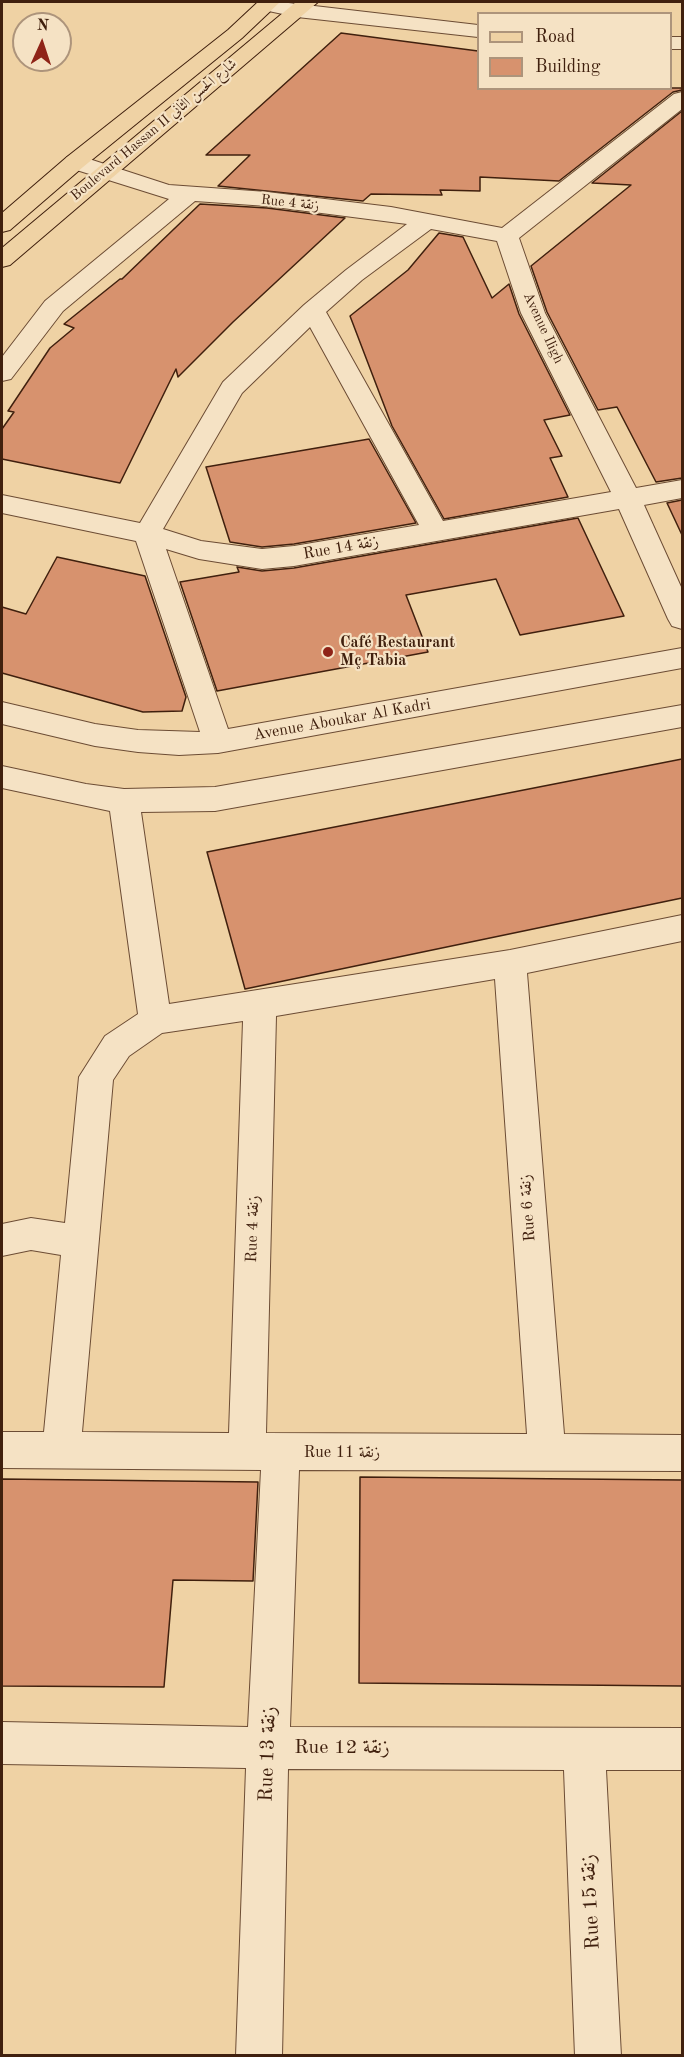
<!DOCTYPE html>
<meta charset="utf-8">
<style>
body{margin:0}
#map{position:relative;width:684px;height:2057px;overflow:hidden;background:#efd2a4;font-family:"Old Standard TT",serif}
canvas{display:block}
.frame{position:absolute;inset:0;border:3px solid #40200e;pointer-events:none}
.legend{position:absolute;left:477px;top:12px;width:195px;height:78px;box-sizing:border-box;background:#f5e2c4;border:2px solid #ad947b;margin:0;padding:8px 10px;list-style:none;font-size:18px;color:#40200e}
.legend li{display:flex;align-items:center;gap:12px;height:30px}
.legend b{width:30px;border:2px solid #ad947b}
.north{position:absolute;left:12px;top:12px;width:60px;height:60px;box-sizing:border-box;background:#f5e2c4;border:2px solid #ad947b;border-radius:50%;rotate:3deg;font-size:16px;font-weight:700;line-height:24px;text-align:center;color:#40200e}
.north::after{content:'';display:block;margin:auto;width:21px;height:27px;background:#8f2418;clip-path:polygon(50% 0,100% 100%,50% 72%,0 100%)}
</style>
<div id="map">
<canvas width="684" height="2057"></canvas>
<div class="frame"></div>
<ul class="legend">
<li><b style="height:8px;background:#efd2a4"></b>Road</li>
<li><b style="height:16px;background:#d7926e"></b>Building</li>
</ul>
<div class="north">N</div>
</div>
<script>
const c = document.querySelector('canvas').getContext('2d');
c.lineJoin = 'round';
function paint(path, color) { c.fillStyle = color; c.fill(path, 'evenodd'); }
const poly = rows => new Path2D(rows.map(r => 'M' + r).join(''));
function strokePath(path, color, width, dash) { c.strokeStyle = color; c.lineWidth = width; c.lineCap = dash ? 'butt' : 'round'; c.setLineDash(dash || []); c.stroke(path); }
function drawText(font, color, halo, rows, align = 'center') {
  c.font = font + ' "Old Standard TT",Amiri,serif'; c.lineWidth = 4.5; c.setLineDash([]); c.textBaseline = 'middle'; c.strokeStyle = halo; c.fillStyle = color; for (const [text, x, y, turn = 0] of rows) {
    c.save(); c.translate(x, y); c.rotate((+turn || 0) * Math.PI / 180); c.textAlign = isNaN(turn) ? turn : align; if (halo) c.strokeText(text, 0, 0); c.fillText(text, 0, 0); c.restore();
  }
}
const building = poly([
 [341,33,478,51,478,88,682,88,682,90,673,92,559,181,480,177,480,191,440,190,442,195,371,194,363,201,218,186,250,155,206,155,341,33],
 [682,111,682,478,656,482,617,407,598,410,547,312,531,266,631,185,592,183,682,111],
 [200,204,267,208,345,218,233,322,178,377,176,369,120,483,2,459,2,429,14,412,8,411,50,348,74,328,64,324,120,279,122,279,200,204],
 [439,233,463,237,492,298,509,284,519,314,570,415,544,420,562,456,550,458,568,497,444,519,392,426,350,316,408,270,439,233],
 [369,439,416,523,294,544,262,547,230,542,206,467,369,439],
 [682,500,682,535,667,503,682,500],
 [578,518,624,616,520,635,496,579,406,595,428,652,217,691,180,582,239,572,237,567,262,571,294,568,578,518],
 [57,557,145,576,186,697,182,711,143,712,2,673,2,607,26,614,57,557],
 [682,759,682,898,245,989,207,852,682,759],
 [360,1477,682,1480,682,1686,359,1683,360,1477],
 [2,1479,258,1482,253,1581,173,1580,164,1687,2,1686,2,1479]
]);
const minor = poly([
 [258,2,280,2,478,25,478,37,297,17,259,9,256,5,258,2],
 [670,37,682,37,682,49,670,49,670,37],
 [682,92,682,109,519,238,545,313,636,488,682,480,682,498,644,505,682,589,682,629,672,626,668,619,619,509,294,566,262,569,199,559,166,549,228,729,682,648,682,668,218,753,179,755,138,752,95,746,2,724,2,702,95,724,138,730,200,732,136,541,2,513,2,495,140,523,223,382,304,305,346,270,407,224,267,206,195,201,63,311,11,379,2,381,2,357,45,301,169,199,67,167,64,162,67,157,75,155,83,157,169,185,267,192,391,207,502,228,674,94,682,92],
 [431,229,497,241,521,313,611,492,443,521,326,312,362,280,431,229],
 [310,327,419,525,294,546,262,549,201,541,163,529,242,393,310,327],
 [682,705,682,727,215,811,141,812,169,1004,510,950,682,915,682,941,527,973,564,1434,682,1435,682,1471,299,1470,290,1727,682,1728,682,1770,606,1770,621,2056,575,2056,564,1770,288,1769,282,2056,236,2056,246,1768,2,1764,2,1722,248,1727,261,1470,2,1468,2,1432,44,1432,61,1255,31,1250,2,1256,2,1224,31,1218,65,1223,79,1077,105,1036,138,1014,110,811,2,788,2,766,86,784,124,789,215,787,682,705],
 [495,979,527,1434,266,1433,276,1016,495,979],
 [243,1021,229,1433,82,1432,113,1080,129,1056,162,1033,243,1021]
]);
const major = poly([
 [258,2,280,2,242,38,83,167,10,230,2,232,2,213,67,157,228,30,258,2],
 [296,2,318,2,10,265,2,267,2,248,296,2]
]);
const markers = [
 [328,652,6,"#8f2418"]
];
const farStreetnames = [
 ["Boulevard Hassan II شارع الحسن الثاني",154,130,-40],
 ["Rue 4 زنقة",290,203,6],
 ["Avenue Iligh",543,328,65]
];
const streetNames = [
 ["Rue 14 زنقة",341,548,-10],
 ["Avenue Aboukar Al Kadri",342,720,-10],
 ["Rue 6 زنقة",528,1208,-94],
 ["Rue 4 زنقة",253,1229,-88],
 ["Rue 11 زنقة",342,1453]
];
const poiNames = [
 ["Café Restaurant",340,643],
 ["Mç Tabia",340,661]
];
const nearStreetnames = [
 ["Rue 12 زنقة",342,1748],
 ["Rue 13 زنقة",268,1754,-88],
 ["Rue 15 زنقة",591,1902,-93]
];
paint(building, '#d7926e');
strokePath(building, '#40200e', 1.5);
strokePath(minor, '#6c4c34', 2);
strokePath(major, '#40200e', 2);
paint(minor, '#f5e2c4');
paint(major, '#efd2a4');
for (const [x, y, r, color] of markers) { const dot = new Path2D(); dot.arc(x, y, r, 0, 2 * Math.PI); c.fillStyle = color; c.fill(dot); strokePath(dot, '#f5e2c4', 2); }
drawText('14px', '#40200e', '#f5e2c4', farStreetnames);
drawText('16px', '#40200e', '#f5e2c4', streetNames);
drawText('bold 16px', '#40200e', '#f5e2c4', poiNames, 'left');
drawText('20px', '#40200e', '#f5e2c4', nearStreetnames);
</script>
